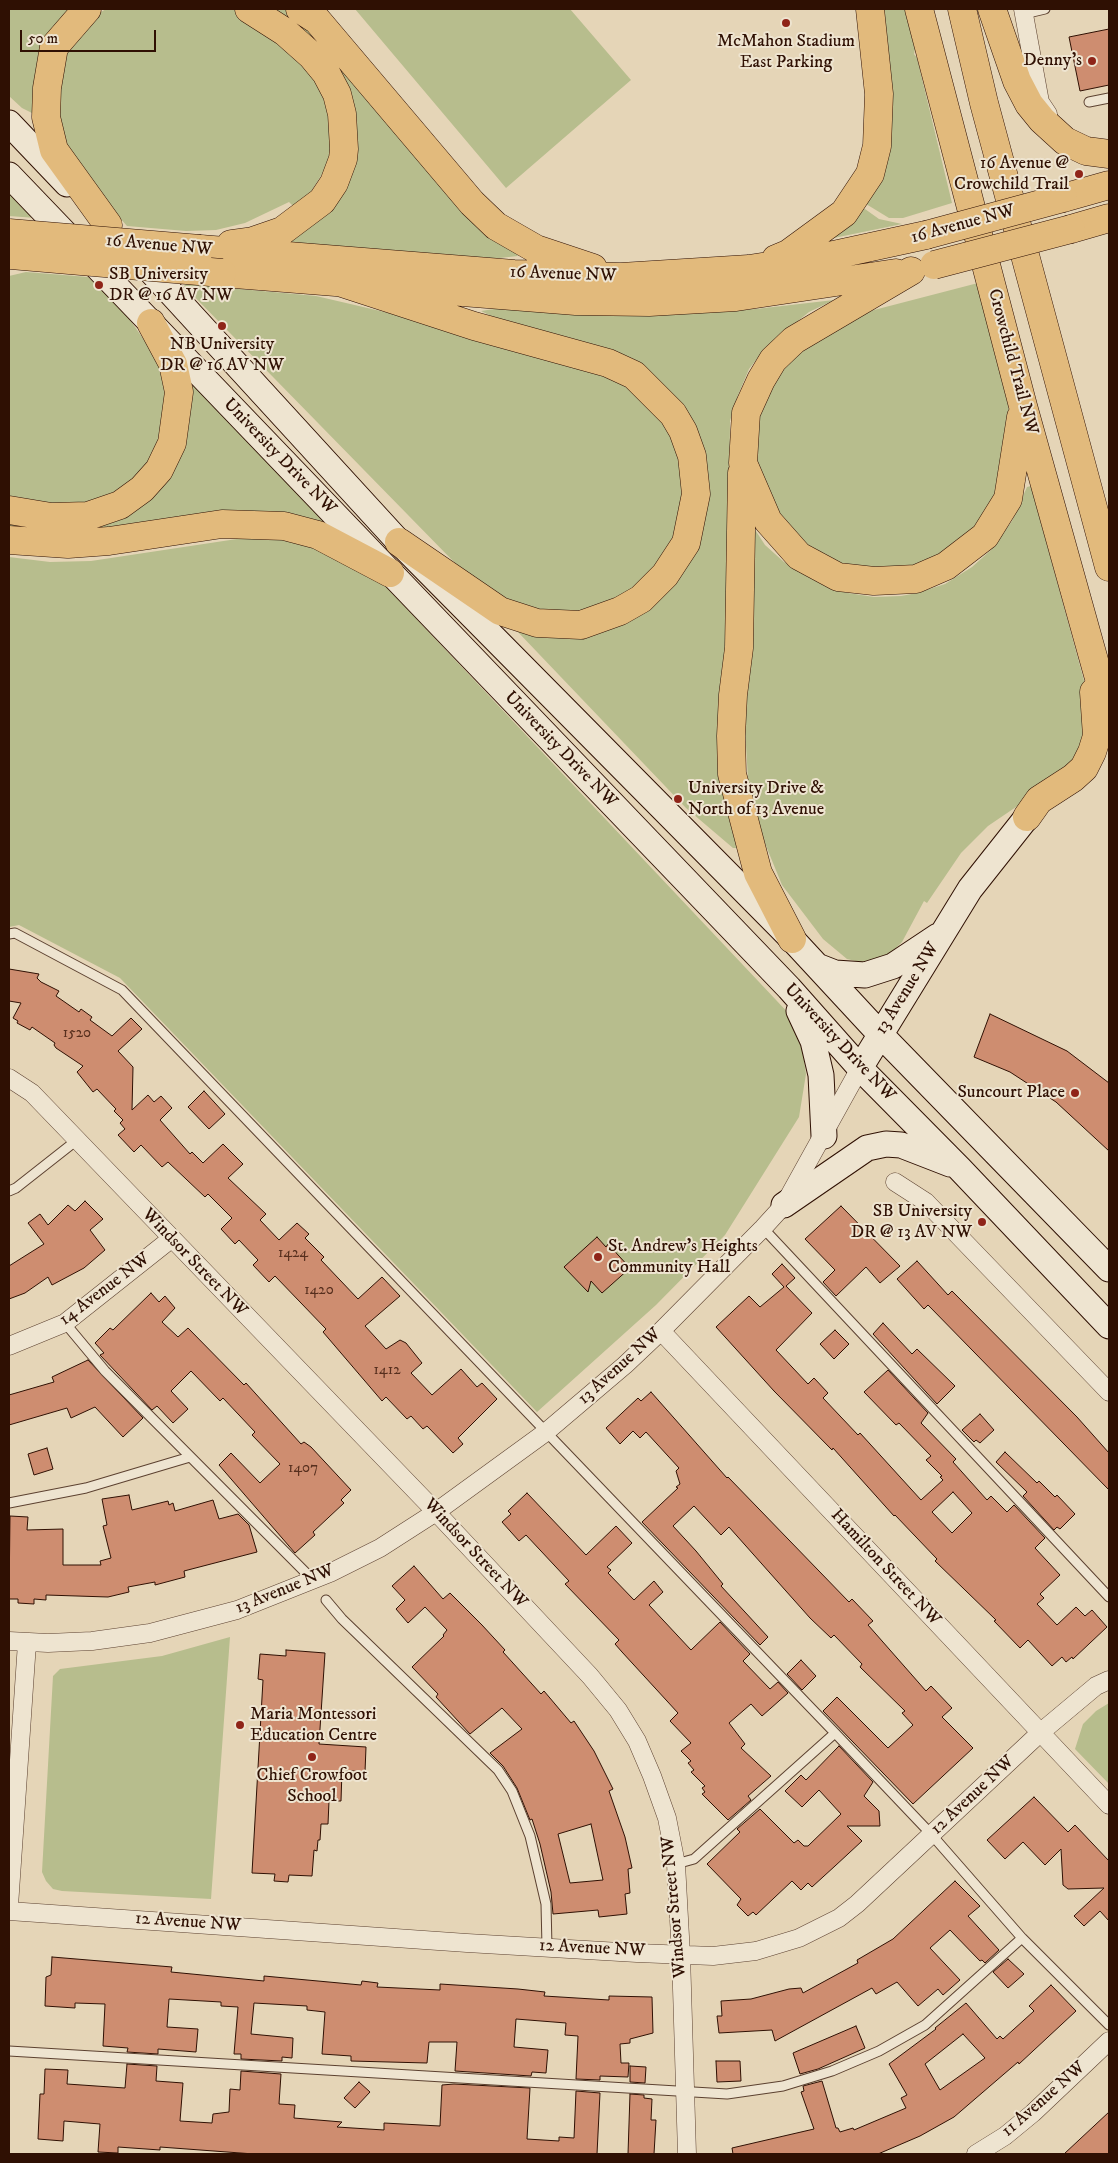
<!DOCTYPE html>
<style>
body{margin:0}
#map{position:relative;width:1118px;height:2163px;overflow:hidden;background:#e5d5b7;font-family:"IM FELL DW Pica",serif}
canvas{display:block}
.frame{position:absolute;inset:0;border:10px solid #2f1003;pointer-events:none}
.scale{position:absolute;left:20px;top:30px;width:136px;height:22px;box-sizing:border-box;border:2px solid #2f1003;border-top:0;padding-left:6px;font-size:15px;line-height:18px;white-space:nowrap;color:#2f1003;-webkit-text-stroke:4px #eee4d0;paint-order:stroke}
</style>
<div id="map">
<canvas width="1118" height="2163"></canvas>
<div class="frame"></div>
<div class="scale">50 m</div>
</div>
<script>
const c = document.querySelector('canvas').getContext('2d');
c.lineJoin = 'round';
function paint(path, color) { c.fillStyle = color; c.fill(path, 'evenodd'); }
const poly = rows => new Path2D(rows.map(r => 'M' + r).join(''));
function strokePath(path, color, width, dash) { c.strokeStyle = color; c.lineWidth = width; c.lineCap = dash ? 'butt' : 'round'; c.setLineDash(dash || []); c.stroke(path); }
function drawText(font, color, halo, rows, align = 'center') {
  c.font = font + ' "IM FELL DW Pica",serif'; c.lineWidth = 4; c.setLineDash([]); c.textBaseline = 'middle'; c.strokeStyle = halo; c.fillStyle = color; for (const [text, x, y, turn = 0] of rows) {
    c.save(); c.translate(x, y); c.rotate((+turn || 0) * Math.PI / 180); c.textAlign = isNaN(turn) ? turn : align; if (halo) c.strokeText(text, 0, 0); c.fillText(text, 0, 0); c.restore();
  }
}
const green = poly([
 [9,9,74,9,32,113,22,108,9,96],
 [106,9,232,9,252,18,325,87,333,144,327,166,307,198,294,207,289,202,245,223,216,230,186,231,127,226,97,192,71,157,52,109,59,62,91,18],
 [271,9,284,9,303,21,518,256,481,260,271,241,290,233,352,126],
 [355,9,570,9,631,80,506,188],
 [876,9,905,9,915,49,914,54,917,58,952,203,903,218,889,218,866,204],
 [9,186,36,218,9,216],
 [858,209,865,209,879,219,902,224,824,240],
 [26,272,88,277,121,307,163,367,170,403,153,463,120,494,86,506,9,501,9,276],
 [978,283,1008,402,1011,432,1002,492,964,543,912,570,835,565,788,532,755,462,759,415,771,384,793,356,852,319,874,310],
 [186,284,316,296,479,334,620,378,675,435,686,498,678,534,645,582,587,613,546,614,508,601,466,573,453,561,184,286],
 [834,300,809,312,767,346,749,369,738,395,730,421,727,742,738,848,733,848,686,808,517,631,549,633,681,568,683,412,481,311,507,307,696,312,756,309],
 [191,386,196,386,342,533,286,514,264,511,204,516,104,531,9,530,9,518,128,510],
 [1031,486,1086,688,1087,748,1041,790,988,826,961,853,927,903,924,901,902,942,893,951,879,959,860,962,847,959,823,939,782,885,764,841,759,838,749,796,744,711,750,522,765,545,784,562,826,586,848,593,874,597,901,596,917,593,945,584,972,567,991,550,1012,521,1027,487],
 [250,537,290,539,340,558,377,577,793,1018,802,1047,806,1074,799,1117,725,1235,656,1305,537,1412,120,978,19,925,9,927,9,557,50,562,91,561],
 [230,1637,211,1899,62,1891,53,1889,46,1881,42,1872,53,1676,60,1669,162,1656],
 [1109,1703,1109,1784,1075,1749,1083,1724,1096,1711]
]);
const building = poly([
 [1109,29,1109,85,1080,91,1069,37,1109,29],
 [9,969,39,974,37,978,41,982,59,991,56,996,79,1012,81,1009,92,1017,90,1020,112,1036,131,1018,142,1029,118,1051,133,1067,132,1110,148,1095,154,1102,161,1096,172,1108,160,1120,190,1154,192,1152,203,1163,223,1144,243,1164,228,1178,266,1214,260,1220,279,1240,297,1223,309,1234,305,1238,324,1257,321,1260,358,1299,382,1277,400,1296,365,1326,386,1349,400,1340,406,1343,422,1363,411,1373,432,1395,461,1369,477,1387,482,1383,497,1399,458,1438,463,1444,453,1453,427,1426,423,1429,411,1416,407,1419,386,1397,382,1401,323,1332,326,1329,275,1276,269,1282,253,1265,258,1260,239,1240,235,1244,221,1229,232,1218,208,1194,205,1197,168,1162,162,1167,141,1145,134,1152,118,1135,125,1129,120,1123,123,1120,114,1111,116,1109,97,1089,93,1092,77,1072,83,1066,56,1048,54,1045,55,1043,32,1027,30,1030,17,1023,18,1021,13,1018,21,1003,9,1001,9,969],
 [990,1014,1067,1051,1109,1083,1109,1151,1056,1102,1010,1072,974,1057,990,1014],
 [204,1091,225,1114,209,1129,188,1107,204,1091],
 [85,1201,103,1219,90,1230,105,1250,84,1268,52,1285,48,1277,25,1293,9,1299,9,1266,44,1244,28,1223,40,1214,48,1225,68,1205,75,1211,85,1201],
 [841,1206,900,1266,880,1283,866,1267,836,1296,823,1282,835,1270,805,1239,841,1206],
 [597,1237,606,1247,608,1244,630,1268,602,1293,591,1281,588,1292,564,1267,597,1237],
 [917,1261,948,1295,952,1291,1077,1417,1109,1453,1109,1490,928,1305,924,1309,897,1279,917,1261],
 [782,1264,795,1278,786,1286,812,1313,776,1350,808,1384,814,1378,828,1393,823,1398,858,1435,860,1433,921,1500,943,1480,940,1477,942,1476,926,1460,931,1456,899,1423,896,1425,864,1392,888,1370,928,1413,921,1423,956,1459,953,1462,987,1500,991,1496,1007,1512,1014,1505,1045,1538,1035,1548,1060,1575,1040,1594,1044,1598,1037,1604,1057,1625,1076,1607,1085,1616,1092,1610,1107,1627,1073,1659,1072,1657,1066,1662,1062,1657,1052,1666,1028,1640,1020,1648,994,1621,996,1620,935,1561,937,1559,895,1515,894,1516,833,1448,832,1450,774,1391,716,1327,749,1296,760,1307,784,1287,772,1274,782,1264],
 [953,1492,972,1513,952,1533,932,1512,953,1492],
 [151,1293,159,1302,165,1296,175,1308,162,1322,178,1337,188,1328,244,1385,246,1383,301,1444,304,1442,311,1447,351,1490,341,1500,344,1503,313,1532,315,1535,295,1553,219,1465,231,1453,260,1483,280,1464,252,1435,255,1432,223,1398,220,1401,191,1371,171,1391,188,1409,173,1423,157,1406,152,1410,100,1355,104,1353,95,1343,110,1328,113,1330,151,1293],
 [883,1323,912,1354,917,1349,955,1386,937,1404,873,1334,883,1323],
 [835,1330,849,1344,834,1359,820,1344,835,1330],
 [88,1360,143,1418,123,1437,95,1407,71,1418,67,1408,9,1425,9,1395,54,1382,52,1377,88,1360],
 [651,1392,727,1478,728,1477,849,1602,852,1599,873,1621,868,1625,926,1691,931,1686,952,1708,942,1717,973,1748,913,1804,823,1711,837,1697,888,1748,913,1725,902,1713,905,1711,860,1667,862,1664,834,1635,831,1638,810,1618,729,1527,721,1535,694,1506,673,1526,696,1551,723,1584,721,1586,768,1637,760,1645,642,1522,678,1488,676,1487,680,1484,676,1471,679,1468,646,1432,640,1438,633,1431,620,1444,606,1428,638,1398,641,1401,651,1392],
 [980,1414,994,1430,980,1443,976,1440,974,1442,962,1430,980,1414],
 [47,1448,53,1469,34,1475,28,1454,47,1448],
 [1005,1452,1037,1483,1039,1481,1055,1497,1057,1495,1075,1514,1060,1529,1057,1527,1054,1530,1023,1496,1027,1492,996,1462,1005,1452],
 [527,1493,586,1555,616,1526,632,1543,607,1567,611,1570,608,1573,634,1600,654,1581,663,1592,649,1605,691,1650,720,1622,750,1654,743,1661,770,1689,778,1682,788,1693,762,1716,751,1704,729,1723,745,1744,741,1748,771,1776,748,1796,751,1800,728,1820,702,1794,705,1792,702,1788,705,1786,691,1772,694,1770,688,1763,691,1761,681,1751,691,1743,670,1721,678,1713,622,1652,615,1644,619,1640,565,1584,569,1581,526,1535,519,1541,502,1522,511,1514,508,1511,527,1493],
 [129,1495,132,1510,168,1501,169,1505,173,1503,175,1511,213,1500,219,1519,238,1514,249,1525,257,1552,184,1571,185,1577,155,1585,155,1582,128,1587,129,1592,108,1597,46,1595,46,1600,34,1599,34,1604,18,1603,18,1599,9,1599,10,1516,28,1517,27,1530,63,1529,63,1565,101,1565,100,1561,111,1558,103,1526,107,1525,102,1499,129,1495],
 [414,1566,443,1599,450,1593,482,1625,505,1650,503,1652,541,1694,544,1691,571,1723,574,1721,594,1751,613,1789,609,1791,625,1837,632,1868,628,1869,630,1893,625,1894,627,1914,599,1917,598,1910,553,1914,551,1892,540,1844,532,1819,530,1820,517,1788,503,1766,490,1753,522,1729,502,1708,470,1734,436,1697,438,1694,412,1667,444,1636,443,1635,447,1630,425,1607,408,1623,396,1609,405,1600,392,1586,414,1566],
 [591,1824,603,1880,570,1883,558,1834,591,1824],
 [286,1650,325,1653,319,1744,366,1747,365,1772,342,1770,341,1801,329,1801,328,1824,321,1824,320,1840,318,1840,317,1851,314,1850,312,1876,289,1875,288,1882,274,1881,275,1874,252,1873,263,1680,258,1679,260,1654,286,1656,286,1650],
 [801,1660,816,1676,802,1690,787,1674,801,1660],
 [839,1746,873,1782,864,1796,879,1811,880,1826,847,1826,862,1841,835,1866,812,1887,808,1883,801,1890,792,1881,756,1915,753,1912,748,1916,737,1905,741,1899,707,1864,740,1832,737,1829,760,1809,794,1843,798,1840,804,1846,808,1846,841,1814,819,1790,802,1807,785,1791,801,1775,806,1780,839,1746],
 [1034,1797,1068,1832,1075,1825,1109,1861,1109,1921,1100,1911,1084,1926,1074,1916,1104,1888,1068,1889,1063,1885,1061,1849,1045,1865,1023,1842,1005,1859,987,1840,1034,1797],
 [955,1881,980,1906,968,1916,999,1950,985,1963,982,1960,980,1961,950,1930,930,1948,960,1980,943,1995,938,1989,918,2006,897,1982,876,1994,872,1988,775,2041,772,2030,719,2033,717,2016,722,2016,721,2001,751,1999,789,1989,801,1988,803,1993,858,1963,857,1960,893,1939,955,1881],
 [52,1957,172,1967,171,1972,264,1981,264,1976,361,1985,362,1981,378,1983,377,1987,440,1990,440,1984,518,1989,545,1992,544,1996,609,2000,609,1996,652,1997,653,2033,630,2039,630,2043,620,2044,621,2063,629,2063,628,2077,600,2076,600,2080,576,2079,578,2036,565,2035,566,2023,516,2019,514,2047,548,2050,546,2073,532,2072,531,2076,455,2071,457,2042,429,2042,427,2063,351,2061,351,2056,322,2054,325,2012,307,2010,307,2006,254,2003,251,2034,293,2038,292,2058,282,2057,282,2061,241,2059,241,2054,234,2054,238,2007,221,2006,221,2002,169,1999,167,2027,198,2029,196,2052,158,2049,158,2054,127,2052,128,2048,103,2046,105,2004,75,2003,75,2008,45,2006,46,1977,51,1975,52,1957],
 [1008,1959,1024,1974,1008,1988,993,1972,1008,1959],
 [1051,1985,1076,2011,1019,2064,1018,2062,954,2117,920,2136,878,2154,733,2154,732,2148,814,2129,801,2092,804,2091,803,2086,822,2081,836,2128,838,2128,840,2132,853,2128,854,2130,906,2108,901,2098,907,2095,889,2064,936,2029,935,2028,966,2003,997,2039,1000,2036,1003,2039,1034,2011,1029,2006,1051,1985],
 [963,2034,985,2058,940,2090,925,2064,963,2034],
 [856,2026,865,2048,818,2069,800,2074,793,2053,856,2026],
 [716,2061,740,2061,741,2081,717,2082,716,2061],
 [127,2064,157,2066,156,2081,183,2083,180,2121,212,2123,213,2114,229,2112,230,2089,240,2090,241,2071,281,2074,279,2104,295,2105,294,2118,342,2122,337,2127,384,2130,384,2123,440,2126,442,2085,454,2084,530,2088,527,2139,559,2141,559,2137,574,2138,576,2091,600,2093,597,2154,254,2154,160,2147,160,2150,118,2147,118,2153,98,2152,100,2124,64,2121,63,2141,38,2139,40,2094,44,2094,45,2069,68,2070,67,2084,125,2088,127,2064],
 [630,2066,646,2067,645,2083,630,2082,630,2066],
 [359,2082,370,2092,355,2108,344,2098,359,2082],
 [630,2094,644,2095,644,2098,652,2099,651,2120,656,2120,654,2154,628,2154,630,2094],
 [1109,2112,1109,2154,1064,2154,1109,2112]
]);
const lane = poly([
 [1024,14,1045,9],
 [1089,102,1109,98],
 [9,934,15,933,122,990,835,1733,931,1834,1022,1938,1109,2025],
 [9,1191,16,1188,77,1140],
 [763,1228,1109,1597],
 [65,1323,105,1371,314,1581],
 [9,1503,86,1488,190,1457],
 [326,1600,342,1619,498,1770,512,1791,530,1836,539,1874,546,1904,547,1947],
 [676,1864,694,1859,835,1733],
 [9,2051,727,2094,783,2086,832,2071,879,2051,925,2025,1022,1938]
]);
const street = poly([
 [1023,9,1040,102,1048,114],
 [9,1078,32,1093,436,1512,590,1676,618,1710,637,1741,652,1776,667,1818,676,1864,681,1955,687,2154],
 [895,1182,926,1202,1109,1392],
 [661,1331,1109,1805],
 [9,1346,65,1323,171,1239],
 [9,1641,48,1643,92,1641,150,1633,237,1610,330,1573,380,1548,436,1512,546,1432,625,1365,661,1331,763,1228,784,1205,860,1068],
 [9,1906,27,1643],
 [9,1911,467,1943,637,1953,713,1956,756,1951,799,1938,839,1918,857,1904,1041,1732,1096,1686,1109,1680],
 [976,2154,1005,2136,1033,2113,1109,2041]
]);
const secondary = poly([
 [9,123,67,184],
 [9,175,789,988,860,1068,960,1169,1109,1326],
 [138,257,399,542,792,939,880,1034,1109,1269],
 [817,966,835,973,865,975,893,966,938,936],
 [799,1011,813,1041,821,1075,824,1136],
 [860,1068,970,889,1027,817],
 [784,1205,867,1148,886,1144,901,1145,950,1164]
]);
const highway = poly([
 [87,9,54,47,47,88,46,117,54,150,108,225],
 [300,9,317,20,472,203,496,226,536,249,593,268],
 [919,9,1023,406,1109,714],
 [962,9,984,103,1109,567],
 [992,9,1017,81,1029,104,1042,120,1065,141,1086,151,1109,154],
 [1063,198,1109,185],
 [1071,229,1109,218],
 [231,244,253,241,282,231,322,201,334,183,343,159,344,149,342,114,337,94,326,73,312,56,285,32,249,9],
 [200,249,514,274,621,277,749,269,820,258,926,235],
 [776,259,788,254,844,213,870,174,877,146,879,94,870,9],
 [911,271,794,340,773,360,761,380,746,413,743,463,768,521,799,556,838,577,874,581,916,579,946,566,985,536,1008,499,1021,417],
 [222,273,576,301,649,302,736,297,896,273],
 [339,282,474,326,608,363,634,375,673,414,683,431,692,456,696,494,686,543,665,575,641,599,620,611,581,625,537,623,500,611,399,542],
 [742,473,739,648,733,695,731,736,732,774,758,873,792,939],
 [9,510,51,517,88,516,120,505,142,489,159,470,172,443,179,392,173,364,151,323],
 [9,540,68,544,109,541,222,524,284,526,318,535,390,573],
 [1027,817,1039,800,1073,778,1084,768,1092,752,1097,736,1094,692]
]);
const highwayBridge = poly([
 [9,233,200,249],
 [926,235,1063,198],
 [11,255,222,273],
 [934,265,1071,229]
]);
const markers = [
 [786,23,5,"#8f2418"],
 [1092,61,5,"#8f2418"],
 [1079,174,5,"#8f2418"],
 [99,285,5,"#8f2418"],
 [222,326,5,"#8f2418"],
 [678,799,5,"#8f2418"],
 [1075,1093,5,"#8f2418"],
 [982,1222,5,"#8f2418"],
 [598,1257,5,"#8f2418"],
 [240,1725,5,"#8f2418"],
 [312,1757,5,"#8f2418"]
];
const numberNames = [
 ["1520",77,1034],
 ["1424",293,1254],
 ["1420",319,1291],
 ["1412",387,1371],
 ["1407",303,1469]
];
const poiNames = [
 ["McMahon Stadium",786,42,"center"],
 ["East Parking",786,63,"center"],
 ["Denny's",1082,61],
 ["16 Avenue @",1069,164],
 ["Crowchild Trail",1069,185],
 ["SB University",109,275,"left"],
 ["DR @ 16 AV NW",109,296,"left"],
 ["NB University",222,345,"center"],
 ["DR @ 16 AV NW",222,366,"center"],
 ["University Drive &",688,789,"left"],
 ["North of 13 Avenue",688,810,"left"],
 ["Suncourt Place",1065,1093],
 ["SB University",972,1212],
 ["DR @ 13 AV NW",972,1233],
 ["St. Andrew's Heights",608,1247,"left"],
 ["Community Hall",608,1268,"left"],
 ["Maria Montessori",250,1715,"left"],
 ["Education Centre",250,1736,"left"],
 ["Chief Crowfoot",312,1776,"center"],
 ["School",312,1797,"center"]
];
const streetNames = [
 ["16 Avenue NW",963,225,-15],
 ["16 Avenue NW",159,246,5],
 ["16 Avenue NW",563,275,2],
 ["Crowchild Trail NW",1012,362,75],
 ["University Drive NW",279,457,46],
 ["University Drive NW",560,750,46],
 ["13 Avenue NW",908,989,-58],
 ["University Drive NW",839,1043,47],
 ["Windsor Street NW",194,1263,46],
 ["14 Avenue NW",105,1290,-37],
 ["13 Avenue NW",620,1367,-42],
 ["Windsor Street NW",475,1554,47],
 ["Hamilton Street NW",885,1568,47],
 ["13 Avenue NW",285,1590,-22],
 ["12 Avenue NW",973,1796,-43],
 ["Windsor Street NW",675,1907,-95],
 ["12 Avenue NW",188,1923,4],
 ["12 Avenue NW",592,1949,3],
 ["11 Avenue NW",1044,2100,-41]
];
paint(green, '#b7bd8d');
paint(building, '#ce8d70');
strokePath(building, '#2f1003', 1);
strokePath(lane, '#5c4130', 11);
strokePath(street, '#5c4130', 19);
strokePath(secondary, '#2f1003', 27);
strokePath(highway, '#2f1003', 29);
strokePath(lane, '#eee4d0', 9);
strokePath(street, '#eee4d0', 18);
strokePath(secondary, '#eee4d0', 25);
strokePath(highway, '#e2ba7c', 28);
strokePath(highwayBridge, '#2f1003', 29, []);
strokePath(highwayBridge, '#e2ba7c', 28);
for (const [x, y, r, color] of markers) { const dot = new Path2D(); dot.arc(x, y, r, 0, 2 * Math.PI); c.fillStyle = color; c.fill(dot); strokePath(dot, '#eee4d0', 2); }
drawText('15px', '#572f1e', null, numberNames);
drawText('18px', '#2f1003', '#eee4d0', poiNames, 'right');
drawText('18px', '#2f1003', '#eee4d0', streetNames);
</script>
